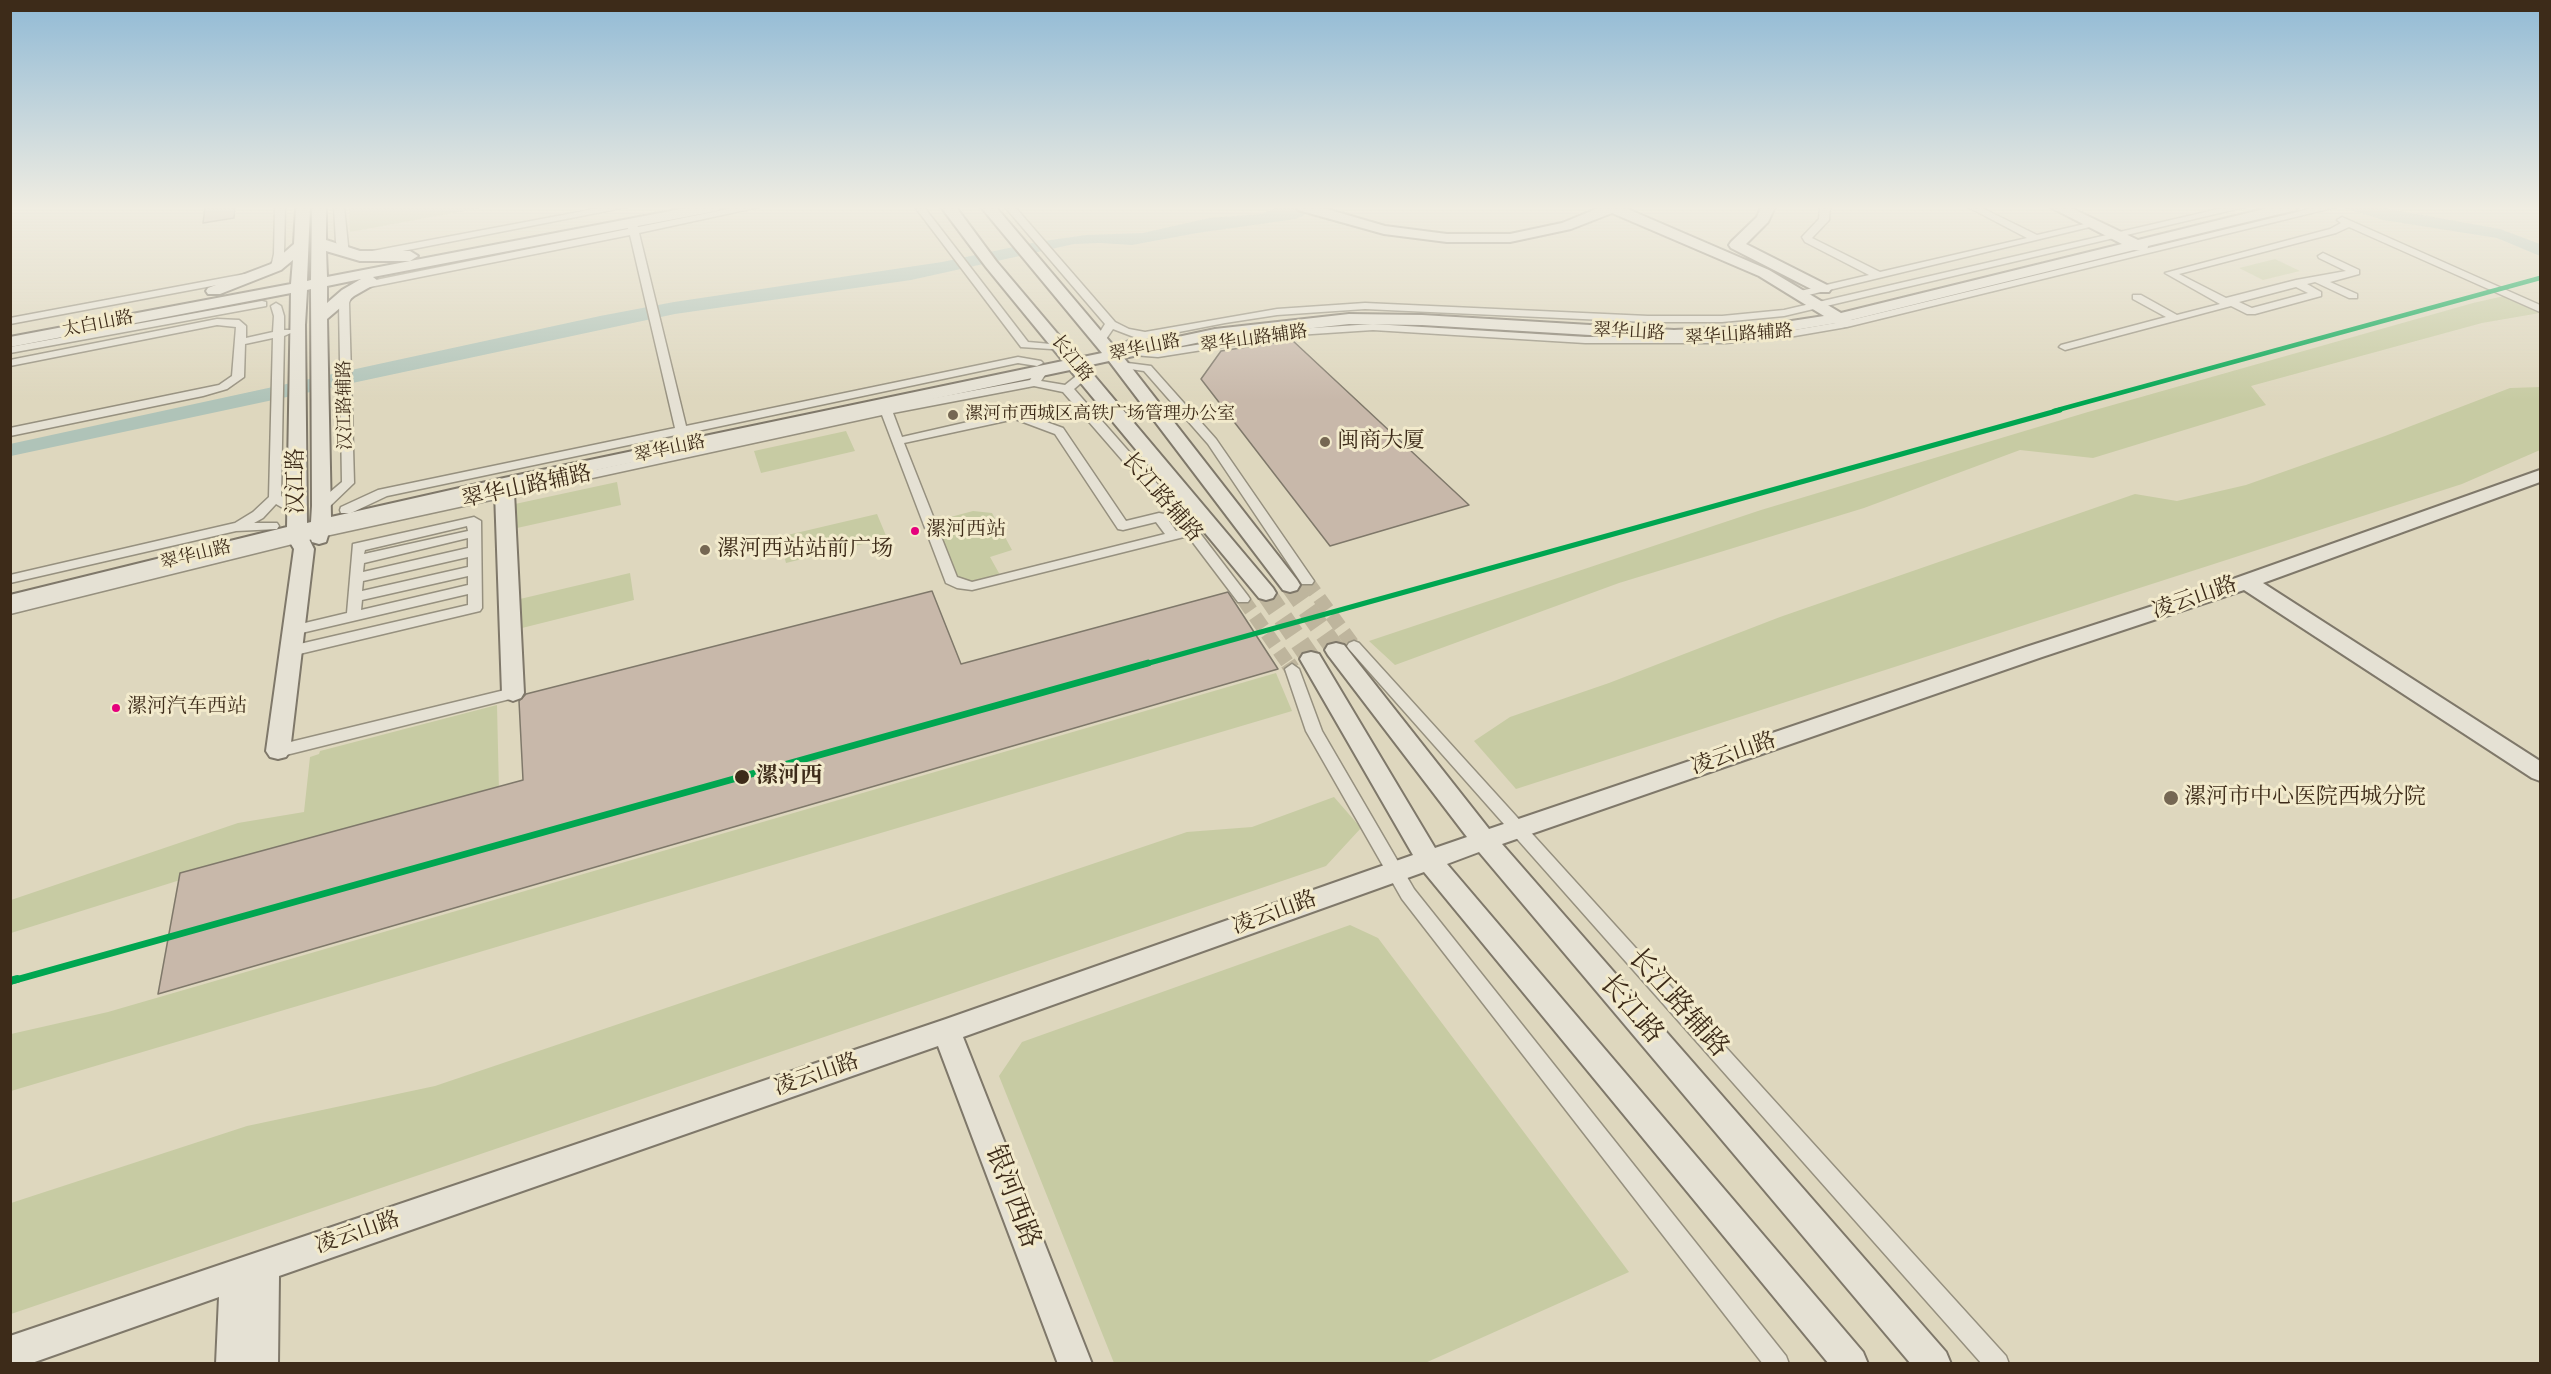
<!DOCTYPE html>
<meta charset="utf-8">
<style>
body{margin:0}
#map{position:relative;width:2551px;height:1374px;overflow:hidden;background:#ded7be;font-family:"IM FELL Double Pica",serif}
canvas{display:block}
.frame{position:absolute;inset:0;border:12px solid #3d2b19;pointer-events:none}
</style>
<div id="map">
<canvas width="2551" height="1374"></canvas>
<div class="frame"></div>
</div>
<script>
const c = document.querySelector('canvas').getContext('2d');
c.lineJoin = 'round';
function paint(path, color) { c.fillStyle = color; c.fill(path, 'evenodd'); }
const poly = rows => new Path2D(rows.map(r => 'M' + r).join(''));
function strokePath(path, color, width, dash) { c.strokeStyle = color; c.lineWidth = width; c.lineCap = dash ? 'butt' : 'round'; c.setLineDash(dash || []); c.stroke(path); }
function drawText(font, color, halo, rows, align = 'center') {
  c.font = font + ' "IM FELL Double Pica","Noto Serif SC",serif'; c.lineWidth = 6; c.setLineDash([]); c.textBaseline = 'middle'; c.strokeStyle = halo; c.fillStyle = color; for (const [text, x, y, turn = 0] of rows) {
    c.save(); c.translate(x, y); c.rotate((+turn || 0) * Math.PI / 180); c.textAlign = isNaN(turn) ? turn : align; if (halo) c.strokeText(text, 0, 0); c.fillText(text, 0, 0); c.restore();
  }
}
const green = poly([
 [349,207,486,207,350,232],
 [2275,259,2300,271,2263,280,2239,268],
 [2504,296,2540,313,2482,323,2251,386,2266,405,2093,458,2020,450,1864,508,1619,583,1395,665,1369,641,1761,510,2088,412,2473,303],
 [2540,387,2540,450,2462,484,1516,789,1474,741,1510,717,1609,683,1780,617,2135,494,2177,501,2246,485,2385,436,2510,388],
 [846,431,855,451,761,473,754,451],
 [617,482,621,505,517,528,515,504],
 [973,511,992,513,1012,550,990,557,1000,575,973,583,957,580,932,522],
 [877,514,887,538,786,563,779,537],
 [630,573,634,600,522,628,520,599],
 [1276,673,1292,711,11,1091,11,1034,108,1012],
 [497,705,499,792,260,855,11,933,11,900,238,823,304,812,310,757,319,754,320,751],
 [1334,797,1361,828,1326,866,11,1314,11,1203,247,1126,435,1086,1187,832,1252,827],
 [1350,925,1378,938,1629,1272,1425,1363,1114,1363,999,1076,1022,1042]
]);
const water = poly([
 [1278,207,1321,207,1296,219,1197,233,1132,245,1100,243,1074,244,911,280,675,314,11,456,10,444,600,316,674,302,942,262,1037,242,1086,235,1143,233,1209,218,1261,214],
 [2341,207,2378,207,2500,229,2540,244,2540,256,2497,238,2383,220]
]);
const building = poly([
 [205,207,235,207,234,218,203,223,205,207],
 [1292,340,1469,505,1330,546,1201,379,1221,351,1292,340],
 [932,591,961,664,1228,592,1278,669,158,994,180,873,523,780,519,701,526,694,932,591]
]);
const streetTunnelFar1 = poly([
 [1307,581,1354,646],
 [1243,599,1289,665]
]);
const streetTunnel = poly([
 [1288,663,1292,669]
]);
const secondaryTunnel = poly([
 [1290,585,1336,650],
 [1266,593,1311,659]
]);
const street = poly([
 [275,207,285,207,284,254,281,267,276,270,271,267,274,254,275,207],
 [334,207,344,207,349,255,341,255,336,242,334,207],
 [605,207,627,207,367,258,362,255,367,252,605,207],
 [738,207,759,207,639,233,686,426,1018,357,1041,361,1043,363,1037,366,1018,363,688,433,689,438,683,442,679,441,676,435,387,496,351,513,341,513,340,510,341,507,378,490,675,428,630,235,360,289,356,288,356,284,628,229,627,224,632,221,635,222,638,227,738,207],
 [915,207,924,207,1028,342,1062,345,1066,346,1066,350,1021,347,915,207],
 [1005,207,1015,207,1115,322,1129,329,1145,332,1277,309,1365,303,1648,316,1722,316,1784,310,2227,207,2245,207,1784,316,1722,322,1648,322,1365,309,1277,315,1225,323,1148,338,1130,346,1124,343,1134,337,1113,329,1104,342,1096,342,1095,340,1105,324,1005,207],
 [1820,207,1830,207,1829,220,1812,238,1880,272,2027,238,1968,207,1980,207,2037,235,2093,222,2098,225,1800,297,1795,294,1796,292,1869,275,1805,242,1802,237,1819,219,1820,207],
 [2318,207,2336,207,1847,327,1789,337,1726,343,1585,343,1373,330,1297,335,1158,357,1133,355,1127,352,1133,349,1158,351,1297,329,1373,324,1585,337,1726,337,1789,331,1847,321,2318,207],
 [2342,217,2540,305,2540,312,2349,227,2336,233,2179,274,2226,298,2296,280,2346,271,2319,258,2318,256,2323,253,2359,270,2359,274,2330,282,2357,294,2357,298,2349,298,2315,282,2307,284,2321,292,2321,296,2255,314,2247,314,2231,306,2065,350,2059,347,2061,345,2166,317,2133,299,2133,295,2141,295,2177,315,2220,304,2165,273,2330,229,2341,223,2337,220,2342,217],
 [2296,287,2308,293,2252,308,2239,302,2296,287],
 [245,274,249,275,249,279,10,324,10,318,245,274],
 [348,290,353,293,349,303,354,483,327,509,322,510,316,506,317,503,342,482,339,303,344,291,348,290],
 [262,301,266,302,266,306,10,353,10,347,262,301],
 [276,303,281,306,284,316,284,330,292,330,293,332,284,336,281,496,303,508,304,511,303,514,293,514,276,504,263,518,254,523,277,523,279,526,277,529,236,531,10,583,10,575,235,523,253,512,269,497,273,338,245,344,244,377,227,389,203,396,10,436,10,428,219,385,232,376,236,327,217,325,10,366,10,360,217,319,239,320,246,326,246,338,273,332,274,316,271,306,276,303],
 [1120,362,1151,366,1216,439,1314,581,1312,584,1302,584,1208,444,1144,371,1116,367,1116,363,1120,362],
 [1041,369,1047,372,1041,381,1065,385,1080,373,1088,373,1088,377,1074,389,1196,528,1248,596,1250,599,1248,602,1238,602,1188,536,972,590,957,588,946,583,882,415,321,537,10,614,10,605,321,529,886,407,1030,380,1037,370,1041,369],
 [1034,386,1063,392,1182,529,1176,531,1164,514,1159,513,1126,521,1063,428,1016,411,902,437,893,413,1034,386],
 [1015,419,1055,434,1118,529,1123,530,1156,522,1165,534,972,582,957,577,904,443,1015,419],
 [474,517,481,521,482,608,480,611,291,656,286,654,284,651,291,646,468,605,468,594,293,635,286,630,288,627,347,613,353,544,474,517],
 [467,526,468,531,364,554,365,550,467,526],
 [468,538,468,548,363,572,364,563,468,538],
 [468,557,468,567,362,591,363,581,468,557],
 [468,576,468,585,361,610,362,600,468,576],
 [1354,641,1359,643,2006,1356,2009,1364,1982,1364,1349,649,1347,646,1349,643,1354,641],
 [1292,664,1299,669,1322,731,1414,889,1786,1356,1789,1364,1763,1364,1402,899,1306,731,1285,669,1292,664],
 [513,688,521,693,518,697,278,757,272,755,270,751,272,747,278,745,513,688]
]);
const secondary = poly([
 [296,207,310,207,307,281,311,280,312,207,326,207,326,240,360,251,410,251,418,256,410,261,360,261,326,251,327,277,691,207,723,207,716,211,373,277,378,281,375,284,354,296,327,319,331,517,504,478,1063,361,986,267,941,207,956,207,996,261,1078,358,1102,353,981,207,996,207,1117,350,1215,329,1349,314,1422,315,1674,330,1759,326,1824,316,1759,276,1612,213,1571,229,1510,242,1447,242,1384,234,1298,210,1296,207,1320,207,1385,226,1447,234,1510,234,1562,223,1601,207,1623,207,1769,270,1841,313,2122,244,2050,207,2069,207,2138,240,2272,207,2298,207,2296,210,2148,246,2147,251,2134,250,1851,320,1850,324,1844,326,1836,323,1759,336,1674,340,1422,325,1349,324,1215,339,1124,358,1297,580,1300,585,1297,590,1290,592,1283,590,1109,361,1086,366,1273,588,1276,593,1273,598,1266,600,1259,598,1070,370,511,488,514,492,524,693,521,698,513,701,505,698,502,693,495,492,330,529,326,542,319,544,312,542,309,534,307,535,314,549,290,751,286,757,278,759,270,757,266,751,294,549,288,539,10,609,10,595,287,527,291,293,10,347,10,337,291,284,293,260,281,270,220,294,208,294,206,291,208,288,271,264,294,244,296,207],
 [361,279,342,290,327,303,327,286,361,279],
 [311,289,312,506,311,522,307,523,305,325,307,290,311,289],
 [1761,207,1775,207,1768,222,1746,244,1829,286,1831,289,1829,292,1817,292,1731,248,1729,245,1731,242,1757,217,1761,207],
 [2540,470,2540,482,2263,583,2540,761,2540,781,2532,778,2244,590,2042,657,1502,844,1946,1352,1951,1364,1911,1364,1479,852,1447,864,1863,1352,1868,1364,1829,1364,1424,872,963,1037,1092,1364,1058,1364,938,1046,279,1276,278,1364,216,1364,219,1297,29,1364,10,1364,10,1336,946,1019,1413,855,1300,659,1303,654,1311,652,1319,654,1435,848,1467,837,1328,655,1325,650,1328,645,1336,643,1344,645,1489,829,2026,647,2202,590,2540,470]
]);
const rail1Far3 = poly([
 [2054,411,2540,278]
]);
const rail1Far2 = poly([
 [1142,665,2060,410]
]);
const rail1Far1 = poly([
 [12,981,1148,663]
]);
const rail1 = poly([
 [10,981,17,979]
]);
const markers = [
 [953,415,6,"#756753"],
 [1325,442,6,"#756753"],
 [915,531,5,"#e5007d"],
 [705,550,6,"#756753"],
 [116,708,5,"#e5007d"],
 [742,777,8,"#3d2b19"],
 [2171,798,8,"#756753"]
];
const farStreetnames = [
 ["太白山路",98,325,-11],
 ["翠华山路",1629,333,3],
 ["翠华山路辅路",1739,336,-4],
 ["翠华山路辅路",1254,340,-8],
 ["翠华山路",1145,349,-12],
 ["长江路",1071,359,51],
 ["汉江路辅路",346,405,-91],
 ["翠华山路",670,450,-12],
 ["翠华山路",196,556,-14]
];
const farPoinames = [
 ["漯河市西城区高铁广场管理办公室",965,415]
];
const busNames = [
 ["漯河西站",926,531],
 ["漯河汽车西站",127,708]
];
const poiNames = [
 ["闽商大厦",1337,442],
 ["漯河西站站前广场",717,550],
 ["漯河市中心医院西城分院",2184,798]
];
const streetNames = [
 ["汉江路",297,481,-90],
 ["翠华山路辅路",527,488,-12],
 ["长江路辅路",1161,498,49],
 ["凌云山路",2195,599,-19],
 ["凌云山路",1734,755,-19],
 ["凌云山路",1275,914,-20],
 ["凌云山路",817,1076,-19],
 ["凌云山路",358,1234,-19]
];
const stopNames = [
 ["漯河西",756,777]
];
const nearStreetnames = [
 ["长江路辅路",1677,1004,48],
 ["长江路",1630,1010,49],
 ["银河西路",1011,1197,69]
];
paint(green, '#c7cba3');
paint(water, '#afc3b8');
paint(building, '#c8b8aa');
strokePath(building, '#7f786a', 1.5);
strokePath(streetTunnelFar1, '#beb59d', 14, [14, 7]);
strokePath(streetTunnel, '#beb59d', 16, [16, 8]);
strokePath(secondaryTunnel, '#beb59d', 20, [20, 10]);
strokePath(street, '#96907f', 3);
strokePath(secondary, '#7f786a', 4);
paint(street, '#e5e1d4');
paint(secondary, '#e5e1d4');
strokePath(rail1Far3, '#00a651', 4.5);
strokePath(rail1Far2, '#00a651', 5);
strokePath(rail1Far1, '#00a651', 7);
strokePath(rail1, '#00a651', 8);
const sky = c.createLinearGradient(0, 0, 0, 400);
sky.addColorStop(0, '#91bad5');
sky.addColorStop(0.52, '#f0ede2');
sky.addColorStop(1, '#f0ede200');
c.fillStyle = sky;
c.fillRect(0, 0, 2551, 400);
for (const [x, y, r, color] of markers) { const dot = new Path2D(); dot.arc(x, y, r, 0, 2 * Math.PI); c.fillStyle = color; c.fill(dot); strokePath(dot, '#f2eacc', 2); }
drawText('18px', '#3d2b19', '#f2eacc', farStreetnames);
drawText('18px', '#3d2b19', '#f2eacc', farPoinames, 'left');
drawText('20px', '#3d2b19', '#f2eacc', busNames, 'left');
drawText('22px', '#3d2b19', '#f2eacc', poiNames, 'left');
drawText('22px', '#3d2b19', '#f2eacc', streetNames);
drawText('bold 22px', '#3d2b19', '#f2eacc', stopNames, 'left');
drawText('27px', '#3d2b19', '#f2eacc', nearStreetnames);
</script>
